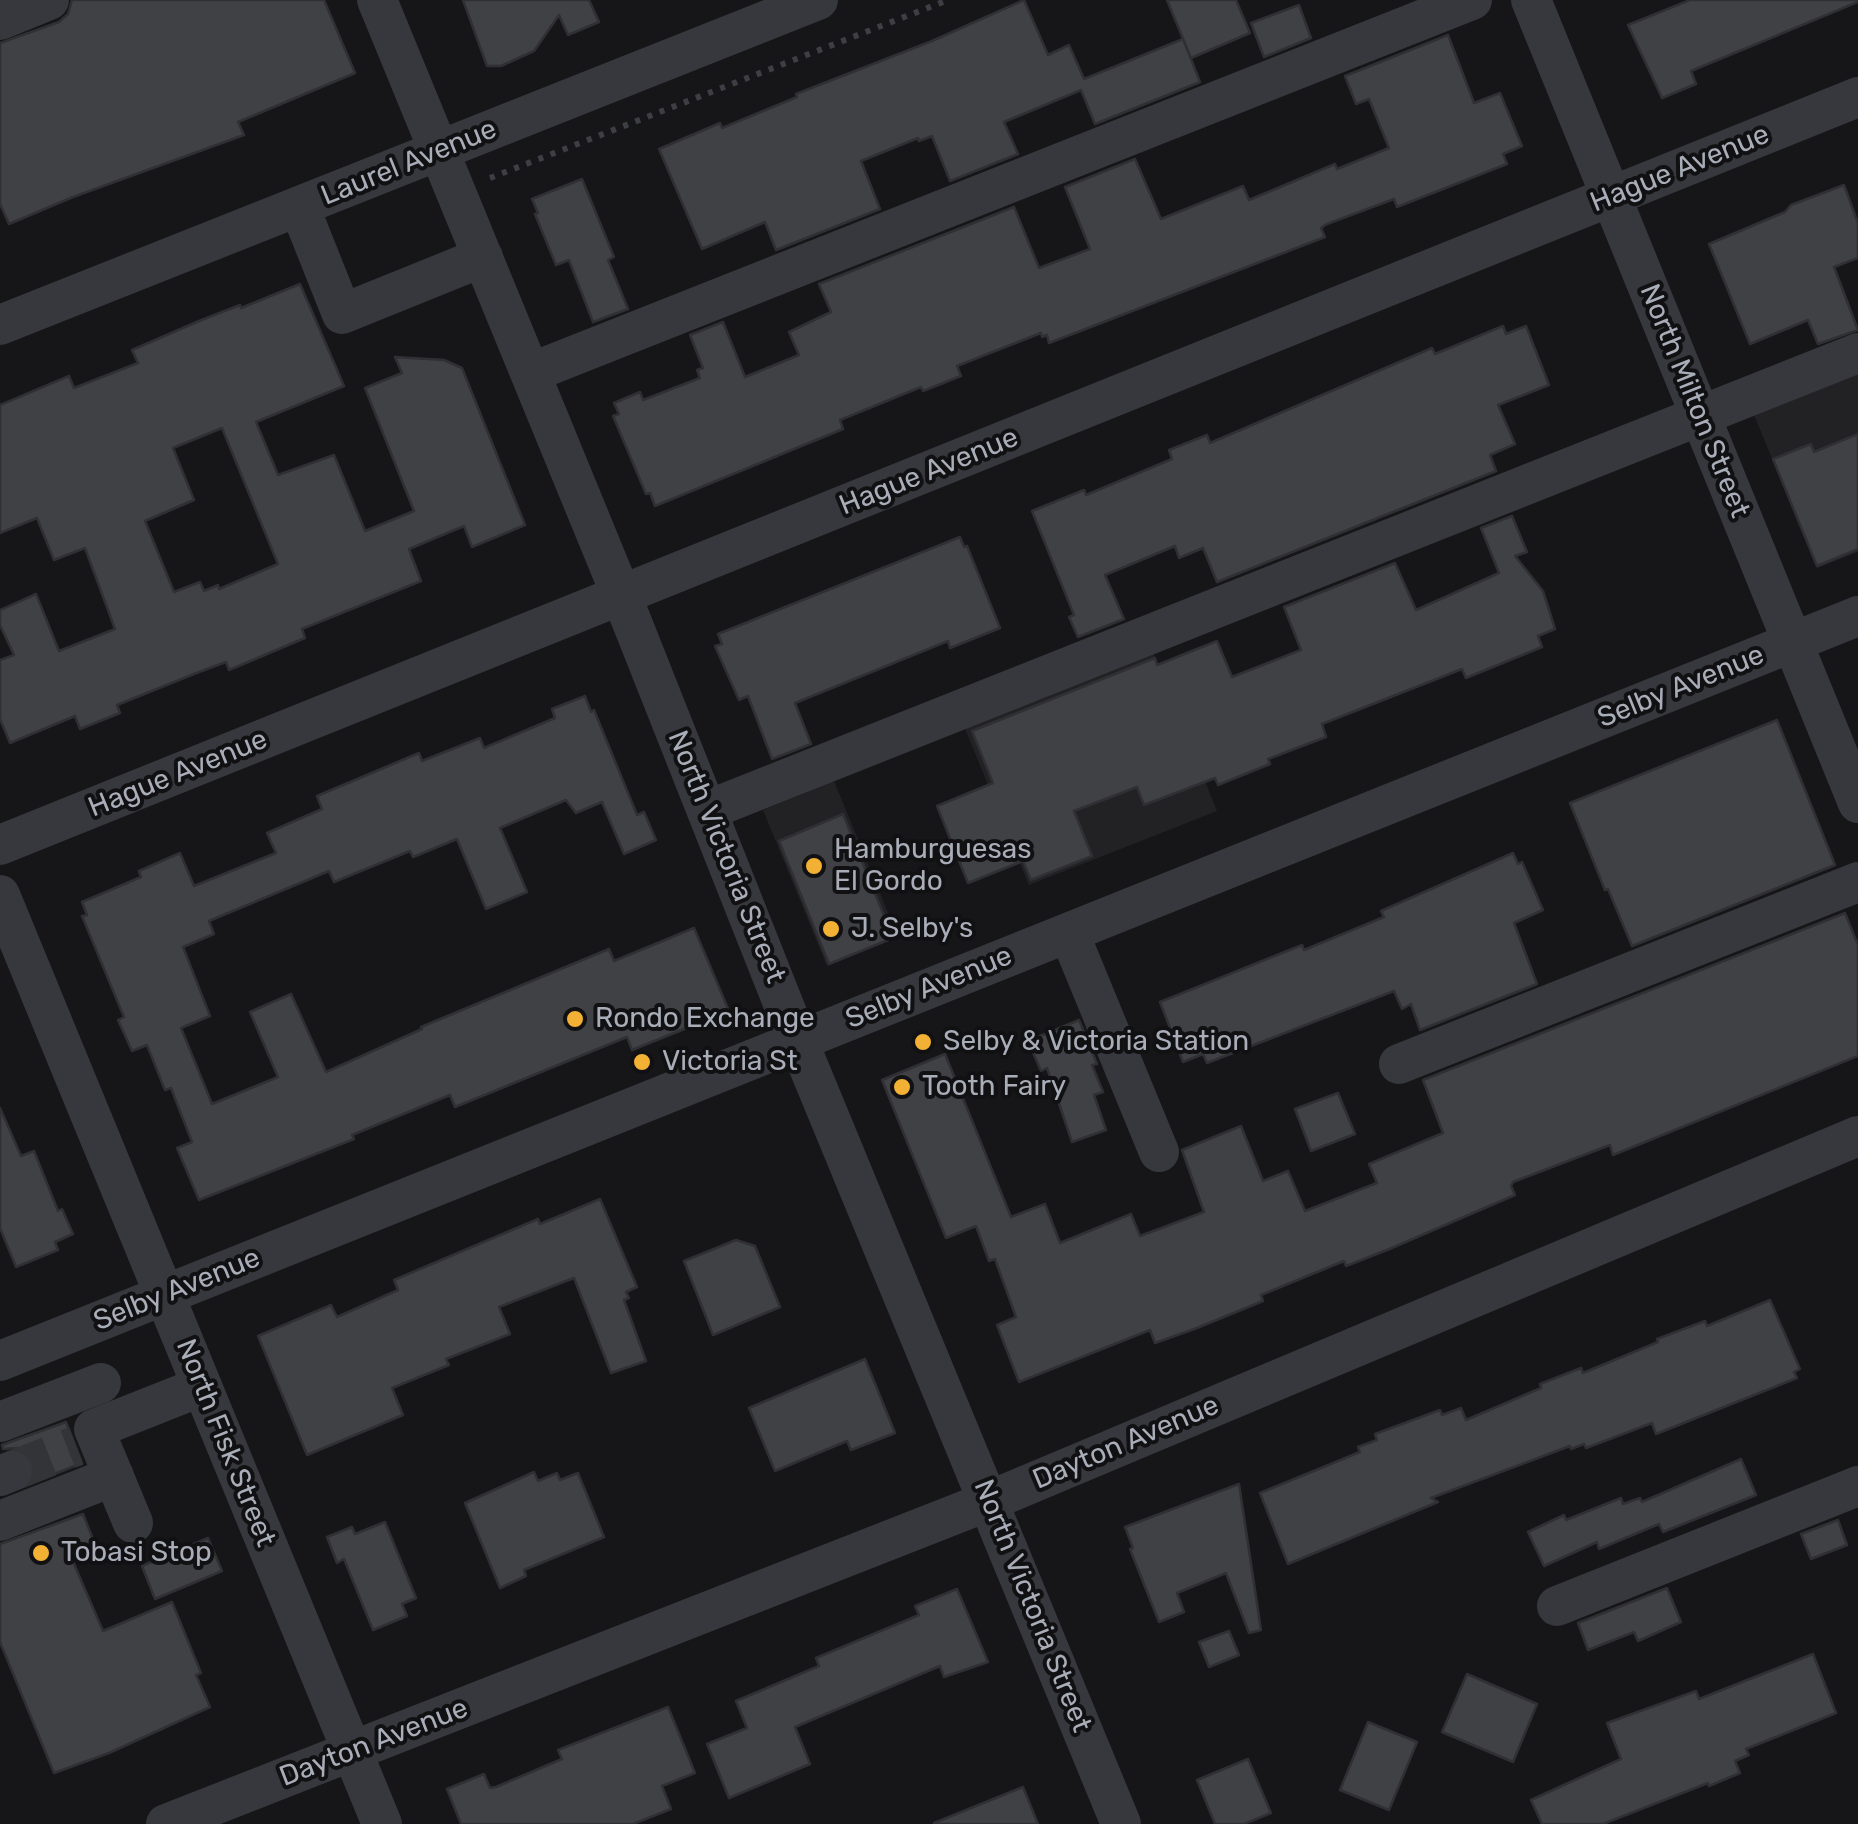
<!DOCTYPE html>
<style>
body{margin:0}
canvas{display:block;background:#161618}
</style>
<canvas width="1858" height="1824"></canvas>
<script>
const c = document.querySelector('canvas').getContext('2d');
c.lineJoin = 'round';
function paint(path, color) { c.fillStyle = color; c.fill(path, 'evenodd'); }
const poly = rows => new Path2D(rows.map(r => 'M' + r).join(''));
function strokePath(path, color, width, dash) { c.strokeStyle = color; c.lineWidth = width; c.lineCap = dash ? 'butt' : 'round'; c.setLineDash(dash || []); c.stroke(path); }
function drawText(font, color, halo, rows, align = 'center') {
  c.font = font + ' Rubik,sans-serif'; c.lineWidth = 8; c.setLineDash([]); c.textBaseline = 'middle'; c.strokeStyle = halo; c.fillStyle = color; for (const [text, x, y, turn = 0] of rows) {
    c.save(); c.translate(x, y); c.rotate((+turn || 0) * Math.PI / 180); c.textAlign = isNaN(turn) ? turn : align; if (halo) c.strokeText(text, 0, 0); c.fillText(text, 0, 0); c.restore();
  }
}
const built = poly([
 [1858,362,1858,552,1817,568,1750,405],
 [1153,653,1217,811,1029,885,964,726],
 [834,781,898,937,827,966,763,810]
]);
const building = poly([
 [72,0,324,0,355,73,238,122,244,135,73,197,9,224,0,204,0,43,59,22,68,14,72,0],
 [463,0,589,0,599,22,568,35,559,15,534,51,501,66,487,66,463,0],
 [1024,0,1048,55,1069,45,1084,79,1183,39,1200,82,1095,124,1081,90,1004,122,1018,154,950,181,932,136,919,141,918,138,861,161,880,209,776,250,765,222,702,249,659,149,720,123,722,128,797,97,796,94,932,41,1024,0],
 [1167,0,1236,0,1250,33,1191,58,1167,0],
 [1690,0,1858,0,1858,2,1691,71,1696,84,1662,98,1628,25,1690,0],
 [1299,5,1311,38,1264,57,1251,23,1299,5],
 [1448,35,1474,103,1500,93,1522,146,1503,154,1507,164,1397,207,1394,199,1327,224,1321,228,1325,237,1049,343,1047,335,1042,337,1041,333,957,366,961,376,923,391,921,387,840,420,843,429,655,506,650,493,646,494,613,416,619,414,614,403,640,392,643,400,700,378,697,370,703,368,690,335,723,322,745,377,799,355,789,332,831,312,819,284,1014,207,1039,268,1090,249,1065,187,1135,159,1161,219,1243,186,1249,200,1335,164,1337,169,1389,148,1369,99,1356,104,1345,76,1448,35],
 [582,179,614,257,608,260,628,309,593,322,569,260,556,265,535,214,538,213,532,199,582,179],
 [1844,185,1858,223,1858,258,1834,267,1858,330,1818,344,1808,320,1750,344,1709,244,1785,212,1791,205,1844,185],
 [300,284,344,386,256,422,278,475,334,455,365,531,414,511,365,388,402,373,395,357,444,360,462,368,525,525,472,547,464,526,409,549,421,581,302,629,305,638,229,670,226,662,199,672,117,705,120,713,80,729,75,716,10,743,0,719,0,660,14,655,0,625,0,610,36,594,59,651,115,629,85,548,54,560,37,518,0,533,0,405,69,376,74,388,138,363,132,350,199,321,240,305,241,308,300,284],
 [222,428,278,564,219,589,218,585,204,591,200,582,174,592,145,521,194,500,173,448,222,428],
 [1503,326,1506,334,1526,326,1549,385,1498,405,1515,444,1490,455,1496,471,1217,582,1203,548,1179,558,1175,546,1105,575,1124,619,1078,637,1069,617,1074,615,1032,511,1084,490,1086,495,1172,459,1169,450,1207,435,1210,443,1432,348,1435,354,1503,326],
 [1858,434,1858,549,1817,566,1773,459,1811,444,1814,452,1858,434],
 [1512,516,1527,552,1515,556,1543,591,1555,629,1538,636,1542,647,1466,678,1462,669,1322,724,1326,737,1268,759,1270,764,1218,785,1215,778,1144,805,1137,787,1074,811,1092,856,1031,880,1023,861,968,883,937,806,993,783,972,731,1155,658,1157,665,1217,641,1232,677,1301,650,1284,607,1395,563,1416,610,1499,573,1481,528,1512,516],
 [960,537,964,547,967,546,1000,628,950,648,948,641,795,703,811,744,772,759,748,696,739,700,715,646,722,644,718,634,960,537],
 [585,696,591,712,594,710,637,815,644,812,656,840,624,854,602,802,576,813,566,800,500,828,527,892,486,909,457,839,413,857,410,851,334,882,329,871,209,921,214,934,183,947,210,1016,181,1028,212,1104,278,1077,250,1012,291,994,326,1072,422,1029,421,1027,609,949,614,961,694,928,729,1011,632,1050,627,1037,455,1107,450,1095,352,1135,354,1139,199,1200,177,1148,192,1142,171,1088,165,1090,147,1045,132,1051,118,1020,124,1017,82,916,87,915,82,902,141,877,139,871,180,853,194,886,276,853,267,833,322,809,317,796,419,753,422,761,480,738,484,748,555,718,552,709,585,696],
 [1777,720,1835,865,1632,946,1608,889,1605,890,1570,803,1777,720],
 [843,814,893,938,829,964,779,841,843,814],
 [1513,853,1518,864,1522,862,1543,910,1514,923,1537,984,1420,1030,1411,1004,1402,1009,1394,991,1207,1063,1203,1054,1183,1062,1160,1002,1302,945,1304,950,1384,917,1381,911,1513,853],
 [1845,913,1858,945,1858,1056,1613,1155,1610,1145,1513,1182,1511,1186,1515,1195,1387,1250,1346,1266,1344,1261,1261,1295,1263,1301,1197,1328,1155,1343,1150,1330,1019,1382,997,1325,1016,1317,995,1259,989,1261,976,1226,946,1238,882,1080,945,1054,1011,1217,1045,1204,1060,1243,1131,1214,1140,1236,1204,1212,1182,1150,1241,1126,1263,1181,1288,1171,1305,1211,1377,1183,1369,1164,1443,1133,1423,1080,1845,913],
 [1079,1020,1097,1064,1092,1065,1103,1092,1094,1095,1106,1130,1072,1142,1047,1068,1041,1071,1028,1041,1079,1020],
 [1338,1093,1355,1134,1311,1151,1295,1109,1338,1093],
 [0,1108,21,1156,34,1151,58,1211,62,1209,73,1234,55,1242,58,1250,16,1267,0,1228,0,1108],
 [600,1199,637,1287,626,1292,629,1298,624,1300,646,1361,611,1373,574,1278,499,1307,510,1334,446,1359,449,1365,392,1388,403,1415,307,1455,258,1336,331,1305,337,1317,398,1290,394,1280,538,1219,540,1224,600,1199],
 [736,1240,755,1246,780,1307,713,1335,684,1261,736,1240],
 [1770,1300,1800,1369,1794,1372,1797,1378,1656,1434,1652,1423,1586,1448,1584,1444,1571,1449,1570,1446,1522,1464,1431,1498,1438,1502,1288,1564,1260,1493,1360,1452,1358,1447,1377,1440,1375,1434,1440,1410,1442,1415,1461,1408,1466,1420,1541,1388,1540,1384,1581,1368,1583,1373,1658,1342,1657,1339,1705,1321,1707,1326,1770,1300],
 [865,1359,895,1433,851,1450,847,1441,775,1471,749,1408,865,1359],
 [66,1422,82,1463,32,1483,34,1463,27,1453,16,1448,3,1449,2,1445,66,1422],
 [1741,1459,1756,1495,1663,1532,1659,1524,1599,1549,1597,1542,1544,1566,1528,1532,1564,1515,1566,1520,1621,1498,1623,1504,1640,1498,1642,1502,1741,1459],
 [534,1472,538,1481,557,1473,560,1480,578,1473,604,1537,524,1570,526,1576,500,1588,465,1503,534,1472],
 [1239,1484,1261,1630,1249,1633,1226,1573,1177,1593,1184,1612,1159,1622,1130,1549,1133,1548,1125,1527,1239,1484],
 [83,1514,96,1547,71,1557,103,1631,172,1602,201,1673,196,1675,210,1707,109,1753,54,1773,0,1642,0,1544,83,1514],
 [1838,1520,1847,1545,1811,1559,1801,1534,1838,1520],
 [385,1522,416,1598,402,1604,407,1616,373,1630,344,1559,337,1563,327,1537,352,1527,355,1534,385,1522],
 [208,1538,222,1571,155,1599,142,1566,208,1538],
 [1667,1588,1681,1622,1638,1641,1634,1632,1588,1650,1578,1623,1667,1588],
 [957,1589,988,1662,944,1677,940,1666,795,1727,810,1764,729,1798,707,1744,747,1728,736,1701,819,1666,816,1658,919,1615,915,1606,957,1589],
 [1229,1631,1239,1655,1209,1667,1199,1642,1229,1631],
 [1813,1654,1836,1713,1746,1749,1749,1755,1735,1761,1740,1773,1709,1786,1708,1783,1603,1824,1542,1824,1531,1800,1621,1759,1607,1723,1696,1691,1699,1699,1813,1654],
 [1467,1674,1537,1704,1513,1762,1442,1732,1467,1674],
 [668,1707,695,1773,662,1786,671,1809,633,1824,461,1824,447,1789,484,1774,490,1788,496,1787,562,1759,558,1750,668,1707],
 [1368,1722,1417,1742,1389,1810,1340,1790,1368,1722],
 [1248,1759,1271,1813,1244,1824,1215,1824,1197,1780,1248,1759],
 [1023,1787,1038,1824,934,1824,934,1823,1023,1787]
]);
const minorTunnel = poly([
 [12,1471,76,1446]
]);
const path = poly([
 [490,178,948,0]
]);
const minor = poly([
 [377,0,622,597,798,1041,1121,1824],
 [1531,0,1858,803],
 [0,20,49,0],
 [299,206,342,314,483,257],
 [0,325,818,0],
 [530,373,1472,0],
 [708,810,1858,353],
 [0,845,1858,97],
 [0,895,382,1824],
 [1069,933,1159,1152],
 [1399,1064,1858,882],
 [0,1361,1858,616],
 [0,1422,101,1383],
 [0,1476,12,1471],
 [0,1521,114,1476],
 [133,1523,94,1429,200,1387],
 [1557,1606,1858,1486],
 [166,1824,989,1501,1858,1136]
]);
const markers = [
 [814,866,10,"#f2b134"],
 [831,929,10,"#f2b134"],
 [575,1019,10,"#f2b134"],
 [923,1042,10,"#f2b134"],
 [642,1062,10,"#f2b134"],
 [902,1087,10,"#f2b134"],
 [41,1553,10,"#f2b134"]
];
const streetNames = [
 ["Laurel Avenue",409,163,-22],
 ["Hague Avenue",1680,169,-22],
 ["North Milton Street",1694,401,68],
 ["Hague Avenue",929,472,-22],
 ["Selby Avenue",1681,687,-22],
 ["Hague Avenue",178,774,-22],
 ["North Victoria Street",726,857,68],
 ["Selby Avenue",929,988,-22],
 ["Selby Avenue",177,1290,-22],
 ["North Fisk Street",225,1443,68],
 ["Dayton Avenue",1126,1443,-23],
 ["North Victoria Street",1032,1606,68],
 ["Dayton Avenue",374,1743,-21]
];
const poiNames = [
 ["Hamburguesas",834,850],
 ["El Gordo",834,882],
 ["J. Selby's",851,929],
 ["Rondo Exchange",595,1019],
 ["Selby & Victoria Station",943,1042],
 ["Victoria St",662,1062],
 ["Tooth Fairy",922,1087],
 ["Tobasi Stop",61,1553]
];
paint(built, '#222225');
paint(building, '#404145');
strokePath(building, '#303034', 2.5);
strokePath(minorTunnel, '#333438', 40, [40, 20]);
strokePath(path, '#3d3f44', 6, [5, 8]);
strokePath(minor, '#37383d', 40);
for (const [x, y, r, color] of markers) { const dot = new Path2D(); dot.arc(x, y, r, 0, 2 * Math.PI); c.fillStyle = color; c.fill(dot); strokePath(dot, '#111113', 4); }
drawText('28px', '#a8adb8', '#111113', streetNames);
drawText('28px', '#a8adb8', '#111113', poiNames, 'left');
</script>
